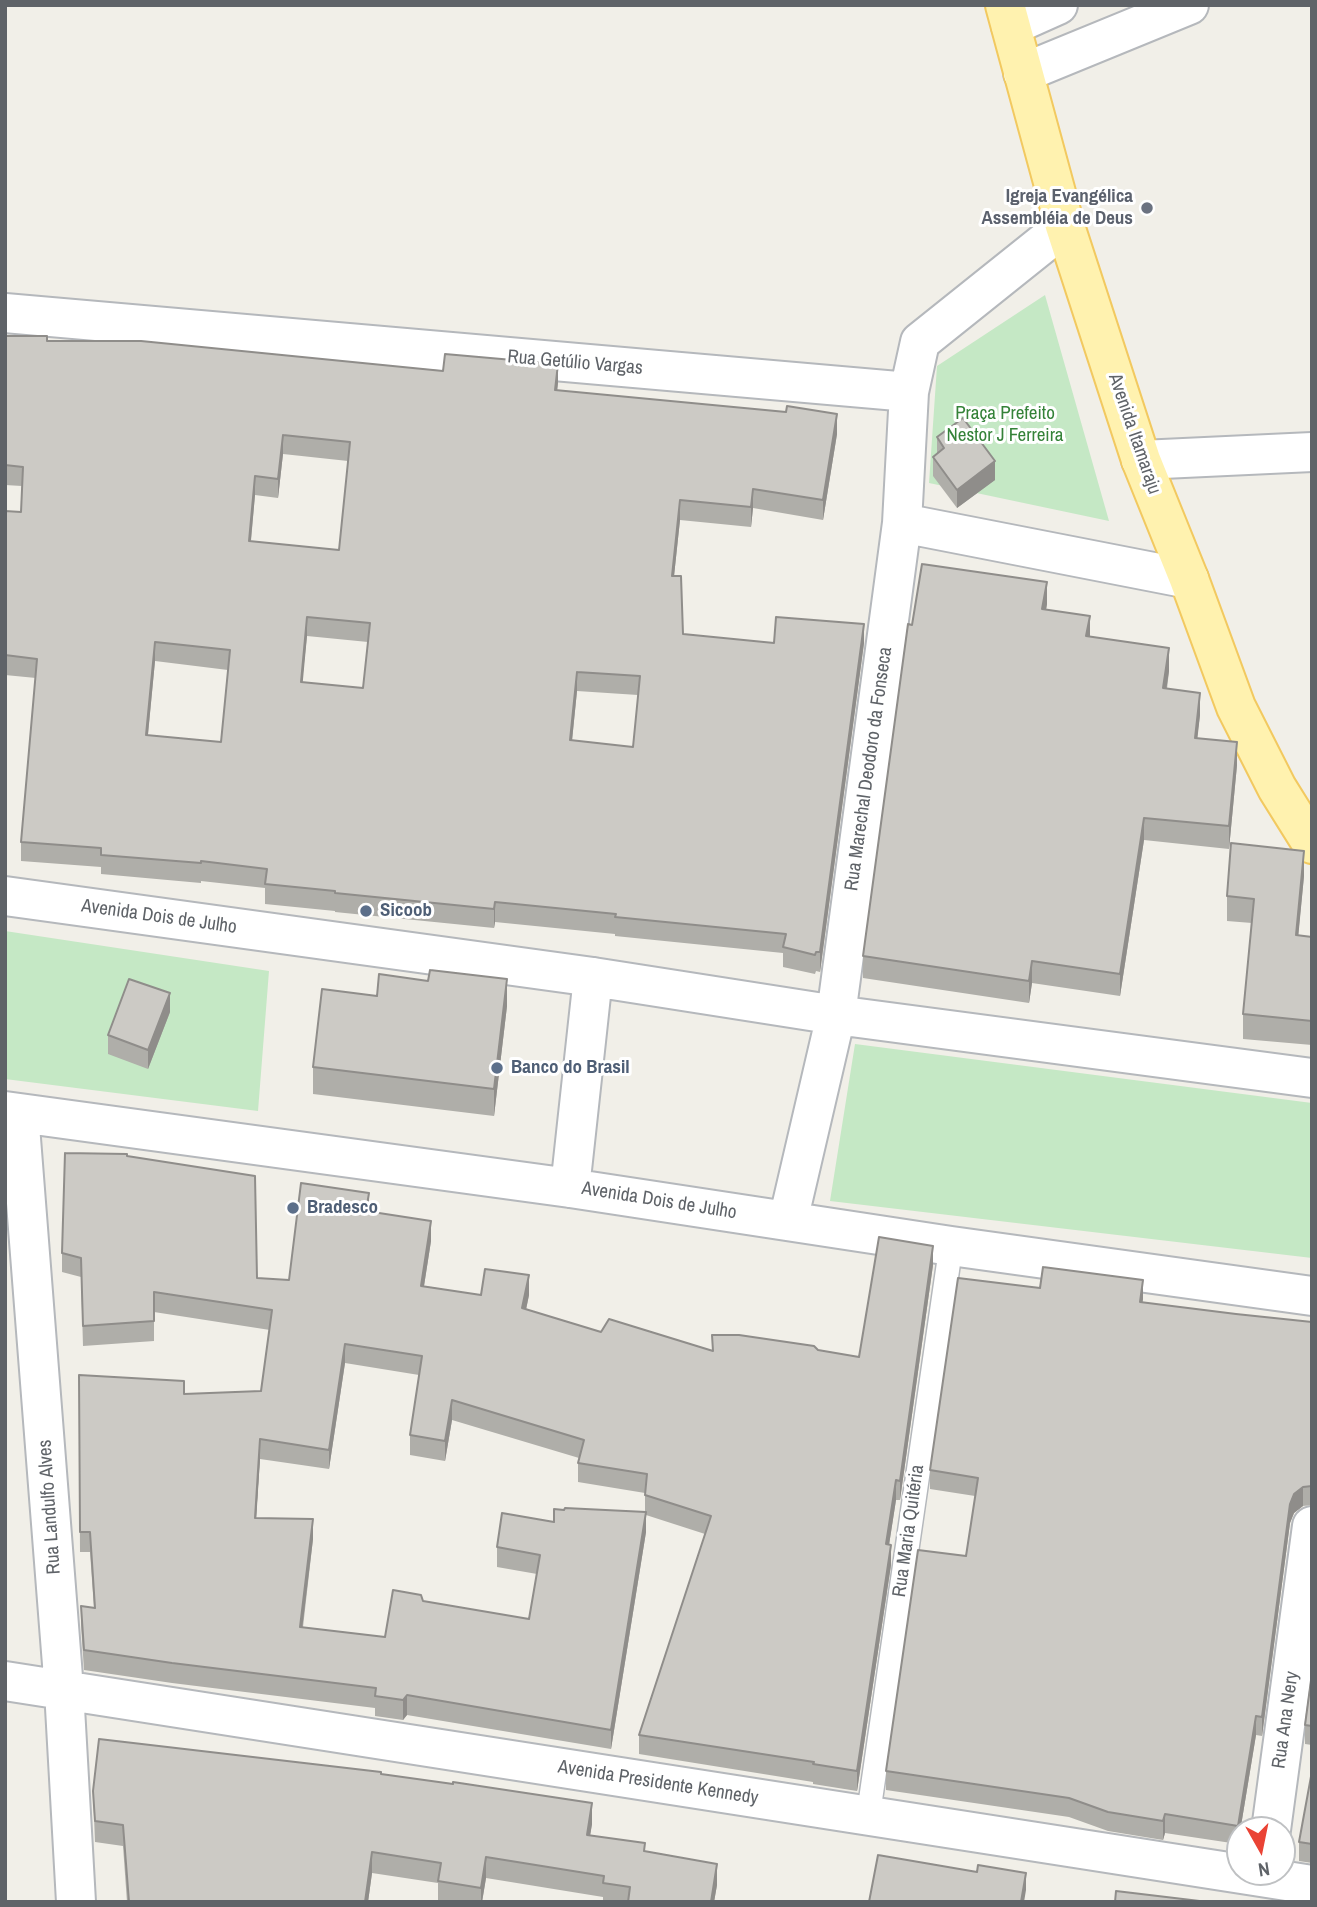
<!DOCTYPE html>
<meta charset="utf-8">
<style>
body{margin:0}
#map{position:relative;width:1317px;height:1907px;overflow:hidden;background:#f1efe8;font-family:"Archivo Narrow",sans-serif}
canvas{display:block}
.frame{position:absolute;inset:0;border:7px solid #5f6368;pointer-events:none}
.north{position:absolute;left:1226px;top:1816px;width:70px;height:70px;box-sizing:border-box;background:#fff;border:2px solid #bfc1c3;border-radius:50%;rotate:171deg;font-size:19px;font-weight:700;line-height:28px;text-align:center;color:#5f6368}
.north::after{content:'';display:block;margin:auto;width:24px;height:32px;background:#ea4335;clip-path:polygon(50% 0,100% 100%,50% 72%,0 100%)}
</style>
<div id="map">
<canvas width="1317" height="1907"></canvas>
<div class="frame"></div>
<div class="north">N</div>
</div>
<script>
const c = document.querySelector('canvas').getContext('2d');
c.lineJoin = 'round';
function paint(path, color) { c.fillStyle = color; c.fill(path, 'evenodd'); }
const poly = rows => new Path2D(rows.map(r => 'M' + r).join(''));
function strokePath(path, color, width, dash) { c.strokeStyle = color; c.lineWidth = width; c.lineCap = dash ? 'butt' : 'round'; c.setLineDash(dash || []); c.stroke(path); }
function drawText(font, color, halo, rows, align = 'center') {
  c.font = font + ' "Archivo Narrow",sans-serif'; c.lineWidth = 6; c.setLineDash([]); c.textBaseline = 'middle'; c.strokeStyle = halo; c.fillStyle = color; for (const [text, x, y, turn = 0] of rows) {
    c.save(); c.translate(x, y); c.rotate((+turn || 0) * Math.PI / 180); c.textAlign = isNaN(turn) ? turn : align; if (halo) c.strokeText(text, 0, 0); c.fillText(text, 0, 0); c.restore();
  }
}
const green = poly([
 [1045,295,1109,521,929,483,937,366],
 [5,931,269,971,258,1111,5,1079],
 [855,1044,1312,1103,1312,1258,830,1201]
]);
const lane = poly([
 [868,1817,951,1246]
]);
const street = poly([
 [1011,26,1058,5],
 [1023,73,1189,5],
 [5,313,909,392],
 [1141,460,1312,452],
 [902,523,1189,579],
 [5,896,593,977,836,1015,1312,1078],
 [5,1111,570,1188,951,1246,1312,1296],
 [19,1113,64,1690,76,1902],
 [570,1188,593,977],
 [788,1221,836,1015,902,523,909,392,920,342,1065,226],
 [5,1681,1312,1885],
 [1271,1830,1312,1526]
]);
const primary = poly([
 [1005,5,1065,226,1141,460,1189,579,1236,707,1277,788,1312,844]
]);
const wall = poly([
 [5,336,47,341,558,383,557,390,837,434,823,520,753,508,751,527,680,520,674,576,683,634,774,643,864,643,820,972,816,971,815,974,783,967,783,953,615,936,615,934,495,922,494,928,335,912,335,911,265,904,265,888,201,881,201,883,101,874,101,867,21,861,21,842,36,678,5,675,5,511,21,512,22,486,5,485],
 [283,454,348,461,339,550,251,541,255,495,278,498],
 [307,636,368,642,363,688,302,682],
 [155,661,228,670,221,742,148,735],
 [577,691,638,695,633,747,572,741],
 [937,437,995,480,957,508,933,476,933,457,937,454],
 [1047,604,1046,610,1090,636,1169,671,1167,689,1200,715,1197,738,1237,765,1229,849,1144,840,1120,996,1032,983,1029,1003,863,978,863,956,912,625],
 [1304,876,1298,936,1312,937,1312,1045,1243,1039,1243,1014,1252,923,1227,921,1227,896],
 [428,981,507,1006,494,1116,313,1094,313,1067,377,996],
 [170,1012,148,1069,108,1054,108,1035],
 [127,1156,257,1278,289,1280,369,1211,431,1241,424,1286,481,1295,529,1295,526,1310,601,1332,712,1351,712,1335,818,1350,859,1357,933,1265,900,1500,896,1500,889,1545,891,1565,857,1791,813,1784,813,1782,639,1754,639,1735,705,1534,646,1515,646,1532,611,1749,407,1715,403,1720,375,1716,375,1708,172,1683,84,1670,81,1625,81,1606,94,1608,90,1552,80,1552,79,1375,184,1394,261,1391,270,1330,154,1312,154,1341,83,1346,81,1277,62,1272,62,1253],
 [345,1363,419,1375,410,1435,410,1455,445,1461,452,1420,579,1458,578,1463,578,1482,645,1493,645,1512,554,1522,497,1547,497,1567,537,1574,529,1619,423,1601,385,1637,303,1627,313,1539,256,1518,260,1459,329,1469],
 [1040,1288,1143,1299,1142,1302,1236,1314,1312,1322,1312,1505,1303,1506,1294,1513,1290,1523,1262,1736,1256,1735,1238,1844,1165,1833,1163,1840,1108,1831,1069,1817,886,1790,886,1771,966,1556,975,1496,930,1489,930,1470],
 [1312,1673,1312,1745,1305,1744,1305,1725],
 [1312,1771,1312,1863,1299,1861,1299,1842],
 [381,1774,592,1824,590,1835,645,1852,717,1885,714,1902,603,1902,603,1897,486,1878,482,1902,438,1902,438,1883,372,1873,368,1902,127,1902,123,1846,95,1842,93,1791]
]);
const shadedWall = poly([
 [558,364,558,383,555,410,555,390],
 [837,414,837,434,823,520,823,500],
 [283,435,283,454,278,498,278,479],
 [995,461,995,480,957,508,957,490],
 [255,476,255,495,249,560,249,541],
 [753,489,753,508,751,527,751,507],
 [680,500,680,520,672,595,672,576],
 [1047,582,1047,604,1042,632,1042,609],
 [1090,616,1090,638,1086,636],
 [307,617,307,636,301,701,301,682],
 [864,624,864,643,820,972,820,952],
 [155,642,155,661,146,754,146,735],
 [1169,648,1169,671,1163,711,1163,688],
 [577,672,577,691,570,760,570,740],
 [1200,693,1200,715,1195,760,1195,738],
 [1237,742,1237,765,1229,849,1229,826],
 [1144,818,1144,840,1120,996,1120,974],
 [1304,851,1304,876,1296,960,1296,935],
 [495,902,495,922,494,928,494,909],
 [1032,961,1032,983,1029,1003,1029,981],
 [507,979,507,1006,494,1116,494,1089],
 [170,993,170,1012,148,1069,148,1050],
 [369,1193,369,1213,366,1211],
 [431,1221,431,1241,421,1305,421,1286],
 [933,1246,933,1265,900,1500,900,1481],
 [529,1275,529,1295,522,1328,522,1308],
 [1143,1280,1143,1299,1140,1321,1140,1302],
 [345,1344,345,1363,329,1469,329,1450],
 [452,1400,452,1420,445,1461,445,1441],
 [260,1439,260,1459,255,1538,255,1518],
 [896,1480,896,1500,886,1564,886,1544],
 [1303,1487,1303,1506,1294,1513,1290,1523,1262,1736,1262,1717,1290,1504,1294,1494],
 [646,1512,646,1532,611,1749,611,1730],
 [313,1519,313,1539,300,1646,300,1627],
 [891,1545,891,1565,857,1791,857,1771],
 [407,1695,407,1715,403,1720,403,1700],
 [1256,1716,1256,1735,1238,1844,1238,1826],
 [592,1803,592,1824,587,1855,587,1835],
 [1165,1814,1165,1833,1163,1840,1163,1821],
 [372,1852,372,1873,368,1902,365,1902],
 [486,1857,486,1878,482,1902,481,1902,481,1888],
 [717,1864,717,1885,714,1902,711,1902],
 [1026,1873,1026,1890,1024,1902,1021,1902]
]);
const building = poly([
 [5,336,47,336,47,341,141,341,443,371,445,354,558,364,555,390,786,412,787,406,837,414,823,500,753,489,751,507,680,500,672,576,681,576,683,634,774,643,776,617,864,624,820,952,816,952,815,955,783,947,786,934,615,917,616,914,495,902,494,909,335,893,335,891,265,884,267,869,201,861,201,863,101,855,101,848,21,842,37,659,5,655,5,511,21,512,23,467,5,465,5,336],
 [283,435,350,442,339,550,249,541,255,476,278,479,283,435],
 [307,617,370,623,363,688,301,682,307,617],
 [155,642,230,650,221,742,146,735,155,642],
 [577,672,640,676,633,747,570,740,577,672],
 [963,418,995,461,957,490,933,457,944,448,937,437,963,418],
 [922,564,1047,582,1042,609,1090,616,1086,636,1169,648,1163,688,1200,693,1195,738,1237,742,1229,826,1144,818,1120,974,1032,961,1029,981,863,956,908,624,912,625,922,564],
 [1231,843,1304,851,1296,935,1312,937,1312,1021,1243,1014,1254,899,1227,896,1231,843],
 [430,970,507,979,494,1089,313,1067,322,989,377,996,379,974,428,981,430,970],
 [129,979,170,993,148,1050,108,1035,129,979],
 [65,1153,127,1154,127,1156,255,1176,257,1278,289,1280,301,1183,369,1193,366,1211,431,1221,421,1286,481,1295,485,1269,529,1275,522,1308,601,1332,609,1319,713,1351,712,1335,739,1335,814,1346,818,1350,859,1357,879,1237,933,1246,900,1481,896,1480,886,1544,891,1545,857,1771,813,1764,814,1762,639,1735,711,1516,645,1495,647,1474,578,1463,584,1440,452,1400,445,1441,410,1435,422,1356,345,1344,329,1450,260,1439,255,1518,313,1519,300,1627,385,1637,393,1590,421,1595,423,1601,529,1619,540,1555,497,1547,502,1513,554,1522,554,1509,564,1510,565,1508,646,1512,611,1730,407,1695,403,1700,375,1696,376,1688,172,1663,84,1650,81,1606,95,1608,90,1532,80,1532,79,1375,184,1381,184,1394,261,1391,272,1310,154,1292,154,1321,83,1326,81,1258,62,1253,65,1153],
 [1043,1267,1143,1280,1140,1302,1236,1314,1312,1322,1312,1486,1303,1487,1294,1494,1290,1504,1262,1717,1256,1716,1238,1826,1165,1814,1163,1821,1108,1812,1069,1798,886,1771,918,1550,966,1556,978,1478,930,1470,958,1278,1040,1288,1043,1267],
 [1312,1673,1312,1726,1305,1725,1312,1673],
 [99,1739,381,1772,381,1774,453,1784,453,1782,592,1803,587,1835,645,1843,644,1851,717,1864,711,1902,628,1902,630,1887,603,1883,604,1876,486,1857,481,1888,438,1881,441,1863,372,1852,365,1902,129,1902,123,1825,95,1821,93,1791,99,1739],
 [1312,1771,1312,1844,1299,1842,1312,1771],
 [878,1855,977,1872,978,1865,1026,1873,1021,1902,869,1902,878,1855],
 [1116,1891,1208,1902,1115,1902,1116,1891]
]);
const markers = [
 [1147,208,7,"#6b7280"],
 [366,911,7,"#5c6f8a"],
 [497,1068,7,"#5c6f8a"],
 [293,1208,7,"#5c6f8a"]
];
const worshipNames = [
 ["Igreja Evangélica",1133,197],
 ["Assembléia de Deus",1133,219]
];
const streetNames = [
 ["Rua Getúlio Vargas",575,363,5],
 ["Avenida Itamaraju",1134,434,71],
 ["Rua Marechal Deodoro da Fonseca",869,769,-82],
 ["Avenida Dois de Julho",159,917,8],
 ["Avenida Dois de Julho",659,1201,9],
 ["Rua Landulfo Alves",50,1507,-94],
 ["Rua Maria Quitéria",909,1531,-82],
 ["Rua Ana Nery",1286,1720,-82],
 ["Avenida Presidente Kennedy",658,1783,9]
];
const parkNames = [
 ["Praça Prefeito",1005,414],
 ["Nestor J Ferreira",1005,436]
];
const serviceNames = [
 ["Sicoob",380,911],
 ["Banco do Brasil",511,1068],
 ["Bradesco",307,1208]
];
paint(green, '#c5e8c5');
strokePath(lane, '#b5b8bc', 26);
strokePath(street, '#b5b8bc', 42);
strokePath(primary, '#f2c960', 42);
strokePath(lane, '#fff', 23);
strokePath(street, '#fff', 38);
strokePath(primary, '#fff2af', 38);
paint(wall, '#afaea9');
paint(shadedWall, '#8f8d8a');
paint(building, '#cccac5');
strokePath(building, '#8f8d8a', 2);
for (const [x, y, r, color] of markers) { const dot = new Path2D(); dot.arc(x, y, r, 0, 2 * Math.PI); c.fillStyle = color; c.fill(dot); strokePath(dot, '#fff', 2.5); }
drawText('bold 19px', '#5b616d', '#fff', worshipNames, 'right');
drawText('19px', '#5f6368', '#fff', streetNames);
drawText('19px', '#348238', '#fff', parkNames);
drawText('bold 19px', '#4e5e75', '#fff', serviceNames, 'left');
</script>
